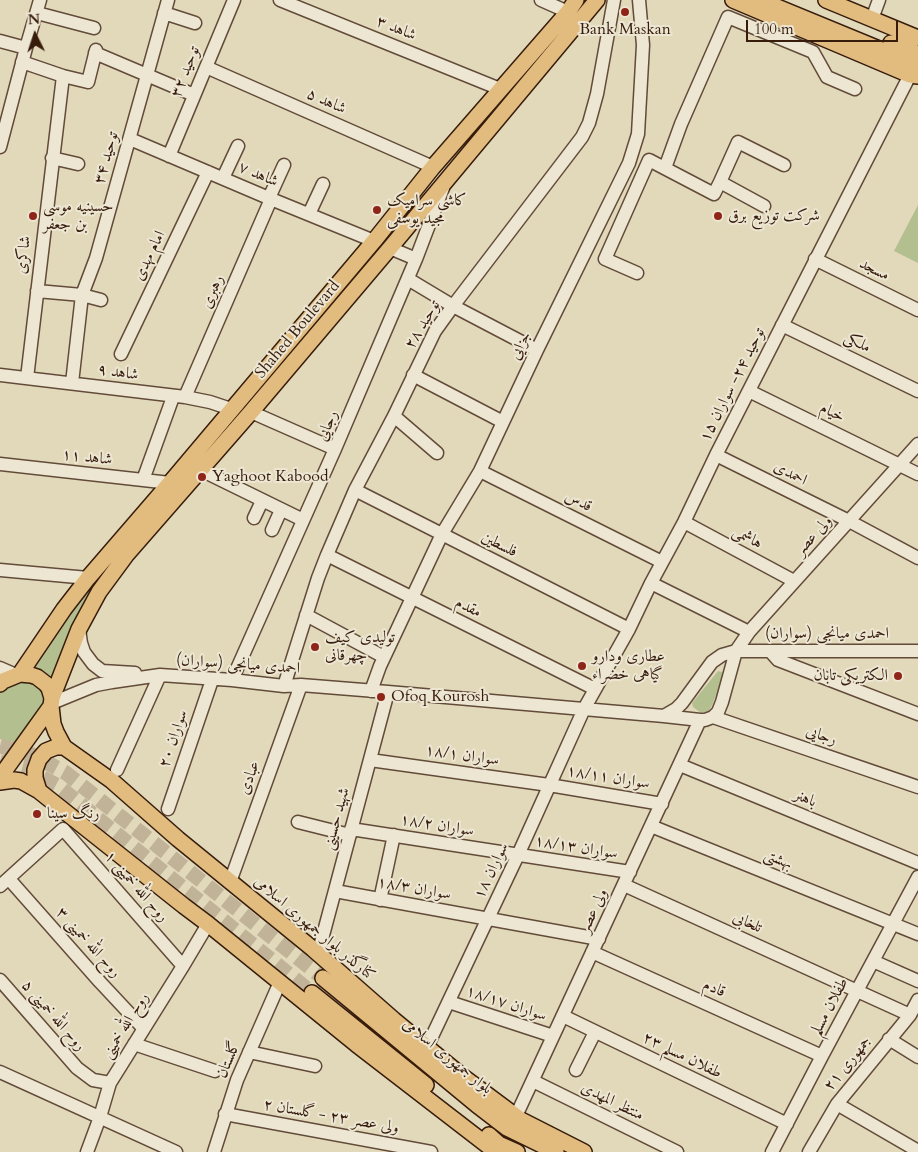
<!DOCTYPE html>
<meta charset="utf-8">
<style>
body{margin:0}
#map{position:relative;width:918px;height:1152px;overflow:hidden;background:#e2d9bb;font-family:Cardo,serif}
canvas{display:block}
.north{position:absolute;left:10px;top:10px;width:50px;height:50px;-webkit-text-stroke:4px #ece6d3;paint-order:stroke;rotate:356deg;font-size:14px;font-weight:700;line-height:20px;text-align:center;color:#371c0c}
.north::after{content:'';display:block;margin:auto;width:18px;height:22px;background:#371c0c;clip-path:polygon(50% 0,100% 100%,50% 72%,0 100%)}
.scale{position:absolute;left:746px;top:20px;width:152px;height:22px;box-sizing:border-box;border:2px solid #371c0c;border-top:0;padding-left:6px;font-size:15px;line-height:18px;white-space:nowrap;color:#371c0c;-webkit-text-stroke:4px #ece6d3;paint-order:stroke}
</style>
<div id="map">
<canvas width="918" height="1152"></canvas>
<div class="north">N</div>
<div class="scale">100 m</div>
</div>
<script>
const c = document.querySelector('canvas').getContext('2d');
c.lineJoin = 'round';
function paint(path, color) { c.fillStyle = color; c.fill(path, 'evenodd'); }
const poly = rows => new Path2D(rows.map(r => 'M' + r).join(''));
function strokePath(path, color, width, dash) { c.strokeStyle = color; c.lineWidth = width; c.lineCap = dash ? 'butt' : 'round'; c.setLineDash(dash || []); c.stroke(path); }
function drawText(font, color, halo, rows, align = 'center') {
  c.font = font + ' Cardo,Amiri,serif'; c.lineWidth = 4; c.setLineDash([]); c.textBaseline = 'middle'; c.strokeStyle = halo; c.fillStyle = color; for (const [text, x, y, turn = 0] of rows) {
    c.save(); c.translate(x, y); c.rotate((+turn || 0) * Math.PI / 180); c.textAlign = isNaN(turn) ? turn : align; if (halo) c.strokeText(text, 0, 0); c.fillText(text, 0, 0); c.restore();
  }
}
const green = poly([
 [918,205,918,263,894,251],
 [98,575,75,626,56,681,42,670,29,666],
 [718,671,722,672,723,676,713,703,709,711,701,713,693,707,692,703],
 [25,680,33,683,39,687,45,700,45,707,17,743,0,739,0,693,8,685]
]);
const majorTunnel = poly([
 [0,746,33,755,66,773,323,978],
 [0,762,24,768,58,786,312,993]
]);
const minor = poly([
 [280,0,500,89],
 [541,0,568,12],
 [37,13,94,28],
 [164,13,195,23],
 [872,19,879,0],
 [0,41,26,48],
 [95,53,194,95],
 [22,62,63,76,88,82,96,50],
 [206,67,433,167],
 [130,139,271,199,374,241],
 [0,147,26,48,40,0],
 [169,156,234,0],
 [52,158,78,164],
 [665,168,681,124,728,17,813,52,827,77,855,89],
 [223,178,238,146],
 [720,182,738,142,784,165],
 [269,198,284,165],
 [309,214,323,184],
 [390,248,416,259],
 [815,259,918,310],
 [637,273,605,259,649,160,714,194,720,182,764,206],
 [408,279,453,306,537,350],
 [37,291,82,295,101,300],
 [782,325,918,391],
 [121,354,208,172],
 [0,375,185,397,210,402,231,409],
 [413,375,503,422],
 [27,378,63,76],
 [72,383,82,295,96,258,168,0],
 [749,391,918,474],
 [185,397,271,199],
 [251,412,335,449],
 [394,416,437,453],
 [716,455,849,521,918,558],
 [0,464,170,483],
 [201,470,303,520],
 [480,471,662,562],
 [143,480,173,397],
 [355,490,629,629],
 [254,518,262,501],
 [684,522,794,581],
 [272,530,281,510],
 [327,555,595,689],
 [0,570,88,578],
 [651,583,749,632],
 [306,615,384,657],
 [79,629,81,643,84,652,93,664,102,671,135,673],
 [770,651,778,660,918,714],
 [0,668,16,675],
 [232,680,335,449,416,259,443,188],
 [284,686,318,578,327,555,355,490,394,416,435,331,453,306,582,137,589,123,597,94,614,0],
 [371,691,380,666,442,534,480,471,537,350,629,163,638,134,643,45,639,0],
 [52,703,96,685,112,682,160,675,232,680,284,686,301,685,388,692,664,716,700,720,705,720,713,717,718,712,722,702,736,651,749,632,918,444],
 [664,716,676,709,682,703,712,662,722,655,736,651,918,651],
 [713,717,918,787],
 [370,760,549,785,662,804],
 [680,765,918,863],
 [117,770,160,675],
 [168,809,212,680],
 [298,822,350,835],
 [651,826,918,934],
 [351,829,630,872],
 [9,879,100,982,143,1028],
 [230,882,301,685],
 [624,885,910,1015],
 [0,886,63,829,183,966],
 [335,891,599,939],
 [380,900,394,835],
 [592,952,822,1056],
 [318,954,388,692],
 [873,961,918,981],
 [0,980,77,1068,93,1080,110,1083],
 [449,1002,553,1036],
 [563,1016,787,1124],
 [889,1039,918,1057],
 [134,1044,215,1071],
 [427,1047,518,855,584,709,629,629,651,583,684,522,716,455,910,75],
 [249,1052,315,1066],
 [576,1070,595,1032],
 [0,1072,176,1152],
 [533,1081,677,1152],
 [837,1104,918,1151],
 [225,1114,431,1152],
 [516,1116,700,720],
 [87,1152,100,1117,110,1083,183,966,208,924],
 [214,1152,237,1080,280,982],
 [772,1152,822,1056,918,877],
 [809,1152,837,1104,910,1015,918,1000]
]);
const major = poly([
 [733,0,910,75,918,76],
 [760,0,918,65],
 [826,0,918,38],
 [891,43,918,54],
 [20,674,64,609,88,578,170,483,374,241,433,167,568,12,576,0],
 [0,684,3,681,20,674,31,675,37,677,46,684,49,688,52,698,51,706,0,777],
 [52,698,79,629,99,592,127,554,251,412,390,248,597,0],
 [51,706,53,724,56,732,64,747,112,781,178,839,313,949,394,1020,462,1076,521,1120,584,1152],
 [0,782,14,780,21,781,39,791,184,906,208,924,356,1044,496,1152],
 [39,791,35,778,35,770,39,759,46,751,56,747,64,747],
 [323,978,477,1105,507,1128,556,1152],
 [312,993,426,1085],
 [489,1135,499,1144,517,1152]
]);
const markers = [
 [625,12,5,"#8f2418"],
 [377,210,5,"#8f2418"],
 [33,216,5,"#8f2418"],
 [718,216,5,"#8f2418"],
 [202,477,5,"#8f2418"],
 [315,647,5,"#8f2418"],
 [582,666,5,"#8f2418"],
 [898,676,5,"#8f2418"],
 [381,697,5,"#8f2418"],
 [37,814,5,"#8f2418"]
];
const streetNames = [
 ["شاهد ۳",396,29,22],
 ["توحید ۳۲",186,72,-68],
 ["شاهد ۵",326,102,24],
 ["توحید ۳۴",107,158,-74],
 ["شاهد ۷",258,175,23],
 ["شاکری",24,255,-83],
 ["امام مهدی",150,256,-64],
 ["مسجد",874,270,26],
 ["رهبری",213,292,-67],
 ["توحید ۲۸",423,325,-59],
 ["Shahed Boulevard",298,330,-50],
 ["ملکی",857,343,26],
 ["جزایی",521,346,-64],
 ["شاهد ۹",118,373,8],
 ["توحید ۲۴- سواران ۱۵",733,385,-63],
 ["خیام",832,413,26],
 ["رجایی",328,426,-67],
 ["شاهد ۱۱",87,458,6],
 ["احمدی",790,474,27],
 ["قدس",578,502,26],
 ["ولی عصر",814,536,-48],
 ["هاشمی",747,538,28],
 ["فلسطین",499,545,27],
 ["مقدم",468,608,27],
 ["احمدی میانجی (سواران)",827,634],
 ["احمدی میانجی (سواران)",238,665,4],
 ["رجایی",821,736,19],
 ["سواران ۲۰",174,739,-71],
 ["سواران ۱۸/۱",462,756,8],
 ["عبادی",250,778,-70],
 ["سواران ۱۸/۱۱",608,778,9],
 ["باهنر",805,799,22],
 ["شهید حسینی",337,819,-75],
 ["سواران ۱۸/۲",437,826,9],
 ["سواران ۱۸/۱۳",576,848,9],
 ["بهشتی",778,860,22],
 ["سواران ۱۸",492,871,-64],
 ["روح الله خمینی ۱",136,887,49],
 ["سواران ۱۸/۳",414,889,10],
 ["ولی عصر",594,911,-65],
 ["تلخابی",747,923,24],
 ["کنارگذر بلوار جمهوری اسلامی",314,929,40],
 ["روح الله خمینی ۳",88,943,48],
 ["قادم",714,989,24],
 ["سواران ۱۸/۱۷",506,1004,18],
 ["طفلان مسلم",830,1007,-62],
 ["روح الله خمینی ۵",53,1016,49],
 ["روح الله خمینی",126,1026,-58],
 ["طفلان مسلم ۲۳",682,1056,26],
 ["بلوار جمهوری اسلامی",447,1057,39],
 ["گلستان",229,1060,-67],
 ["جمهوری ۲۱",848,1064,-51],
 ["منتظر المهدی",612,1102,26],
 ["ولی عصر ۲۳ - گلستان ۲",331,1117,10]
];
const poiNames = [
 ["Bank Maskan",625,30,"center"],
 ["کاشی سرامیک",387,201],
 ["مجید یوسفی",387,219],
 ["حسینیه موسی",43,207],
 ["بن جعفر",43,225],
 ["شرکت توزیع برق",728,216],
 ["Yaghoot Kabood",212,477],
 ["تولیدی کیف",325,638],
 ["چهرقانی",325,656],
 ["عطاری ودارو",592,657],
 ["گیاهی خضراء",592,675],
 ["الکتریکی تابان",888,676,"right"],
 ["Ofoq Kourosh",391,697],
 ["رنگ سینا",47,814]
];
paint(green, '#b4bf90');
strokePath(majorTunnel, '#c0b398', 15, [15, 8]);
strokePath(minor, '#624b38', 15);
strokePath(major, '#371c0c', 18);
strokePath(minor, '#ece6d3', 12);
strokePath(major, '#e1bc7e', 15);
for (const [x, y, r, color] of markers) { const dot = new Path2D(); dot.arc(x, y, r, 0, 2 * Math.PI); c.fillStyle = color; c.fill(dot); strokePath(dot, '#ece6d3', 2); }
drawText('16px', '#371c0c', '#ece6d3', streetNames);
drawText('16px', '#371c0c', '#ece6d3', poiNames, 'left');
</script>
